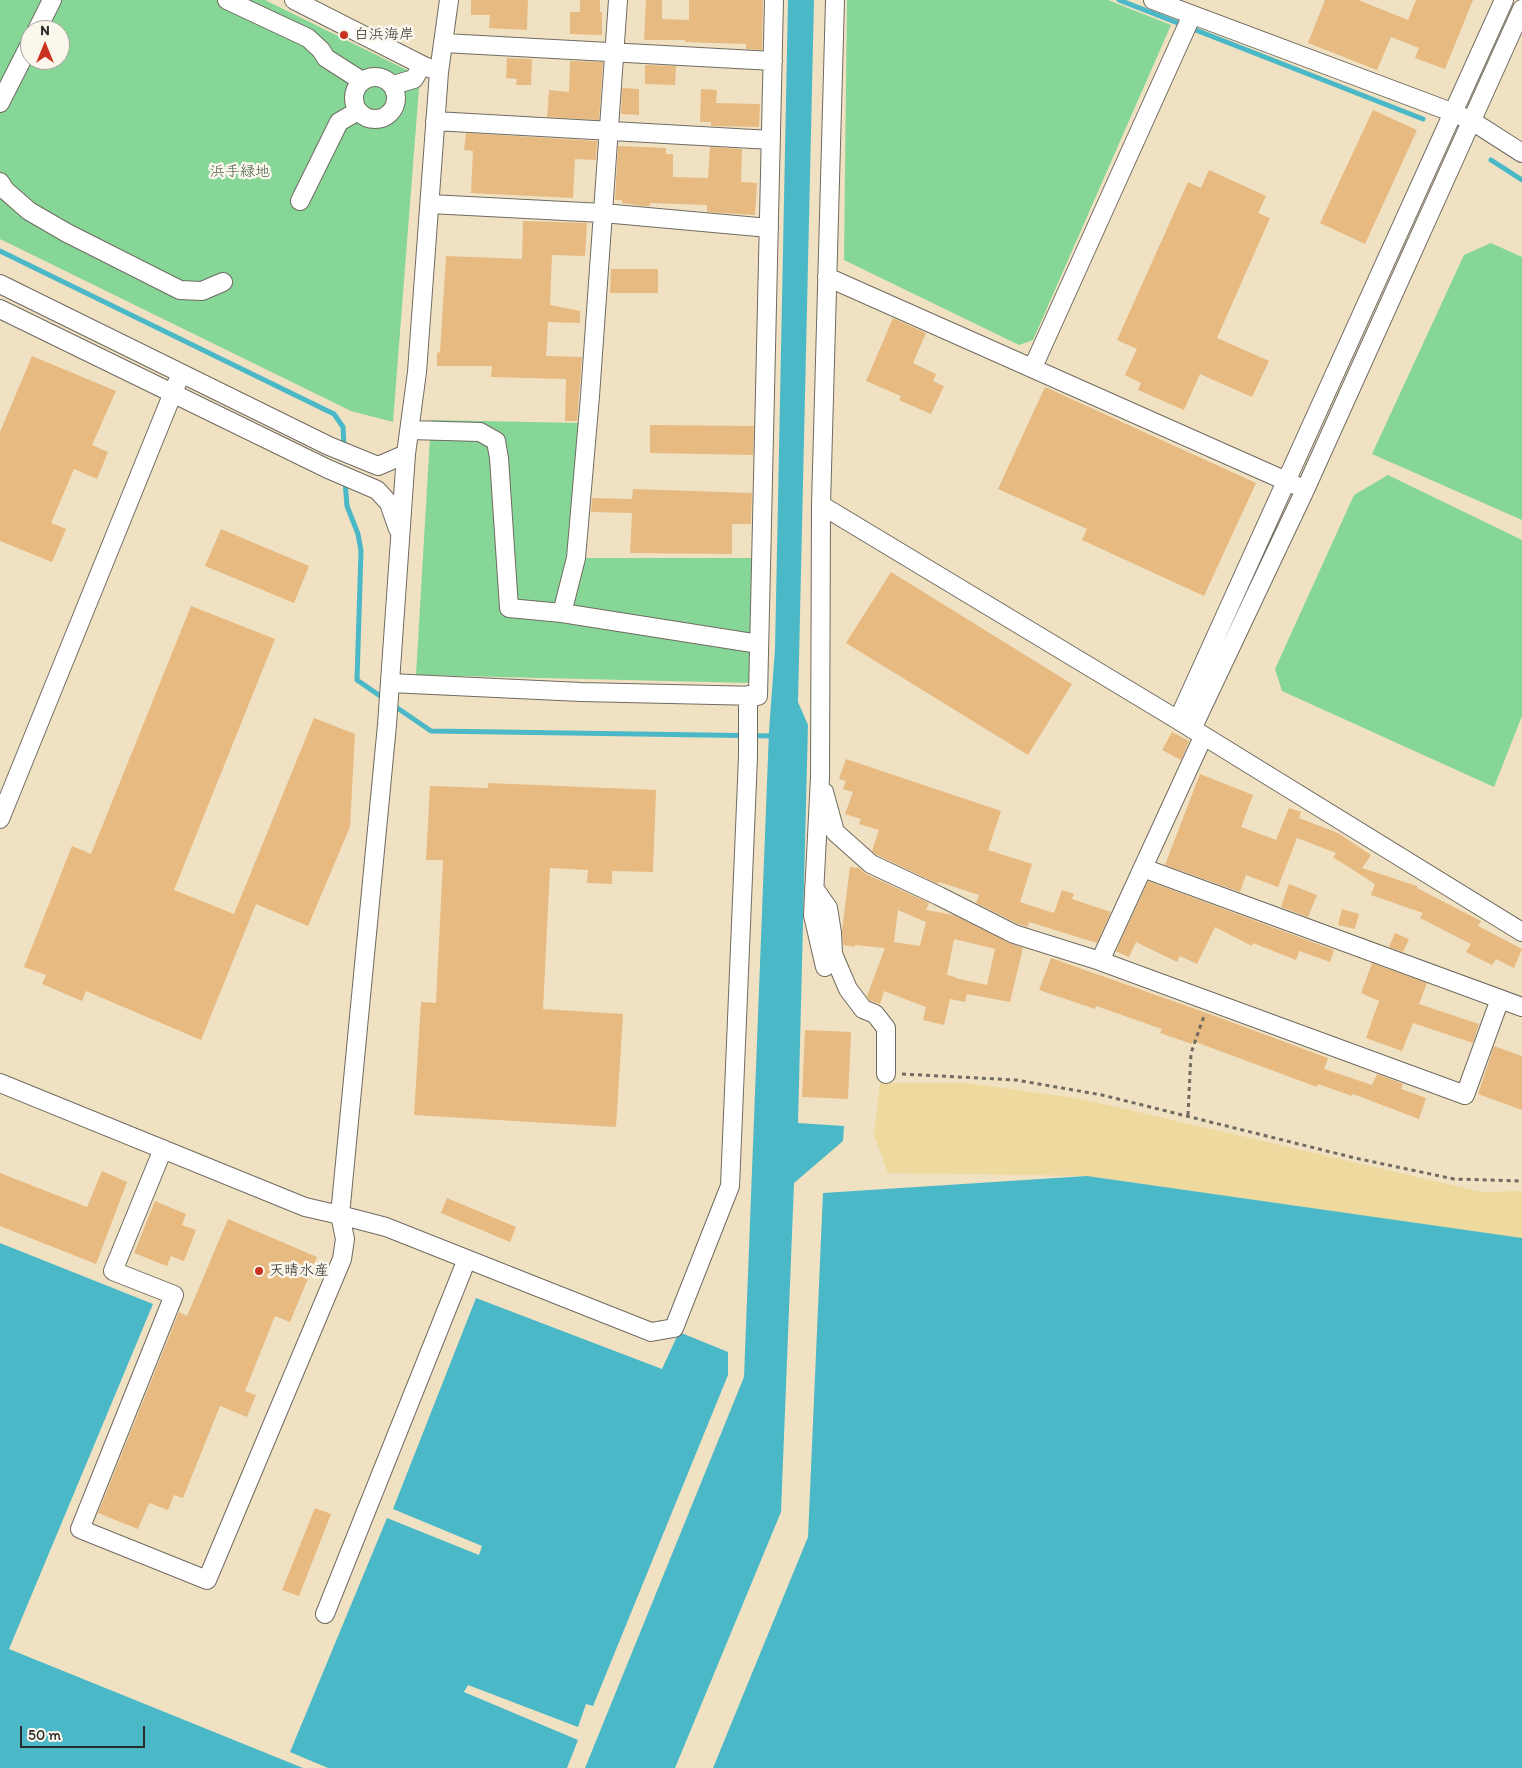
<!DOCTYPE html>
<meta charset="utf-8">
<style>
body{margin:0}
#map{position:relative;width:1522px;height:1768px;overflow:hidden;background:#f0e1c3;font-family:Itim,sans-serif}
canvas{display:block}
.north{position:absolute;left:20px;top:20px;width:50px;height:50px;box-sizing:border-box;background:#fbf7ec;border:1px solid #a8a59f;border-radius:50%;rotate:0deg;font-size:14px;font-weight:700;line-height:20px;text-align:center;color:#2b2b2b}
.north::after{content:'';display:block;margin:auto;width:18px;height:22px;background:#c8321e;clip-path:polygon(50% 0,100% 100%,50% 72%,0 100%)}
.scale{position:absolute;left:20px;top:1726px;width:125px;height:22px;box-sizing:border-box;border:2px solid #2b2b2b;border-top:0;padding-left:6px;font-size:15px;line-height:18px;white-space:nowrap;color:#2b2b2b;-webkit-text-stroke:4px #fbf7ec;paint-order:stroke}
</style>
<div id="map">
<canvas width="1522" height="1768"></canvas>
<div class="north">N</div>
<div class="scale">50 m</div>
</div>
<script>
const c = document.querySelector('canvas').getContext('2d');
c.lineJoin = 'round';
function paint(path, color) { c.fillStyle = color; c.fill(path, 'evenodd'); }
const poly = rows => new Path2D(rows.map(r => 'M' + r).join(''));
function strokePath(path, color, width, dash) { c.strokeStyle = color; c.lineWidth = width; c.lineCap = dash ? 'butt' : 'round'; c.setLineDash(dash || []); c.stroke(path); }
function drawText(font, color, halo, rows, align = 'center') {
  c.font = font + ' Itim,"Klee One",sans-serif'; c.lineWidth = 5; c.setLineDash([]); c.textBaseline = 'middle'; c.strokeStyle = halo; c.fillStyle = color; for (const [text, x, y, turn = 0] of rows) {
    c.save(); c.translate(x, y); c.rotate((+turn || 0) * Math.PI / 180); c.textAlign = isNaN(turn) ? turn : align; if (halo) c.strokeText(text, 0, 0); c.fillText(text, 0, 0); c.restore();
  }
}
const green = poly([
 [0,0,265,0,411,72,419,88,393,422,351,411,0,239],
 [30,30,60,30,60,60,30,60],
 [847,0,1108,0,1171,25,1033,340,1019,345,844,260],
 [1491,243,1522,257,1522,520,1372,454,1464,255],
 [431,420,580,423,568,558,755,558,751,683,416,675],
 [1388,475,1522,540,1522,716,1494,787,1282,691,1275,669,1354,495]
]);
const sand = poly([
 [880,1083,966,1083,1082,1099,1482,1192,1522,1191,1522,1238,1087,1176,888,1173,874,1136]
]);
const water = poly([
 [788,0,814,0,798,702,808,725,798,1123,844,1126,843,1141,794,1183,781,1512,675,1768,585,1768,744,1377,769,731,775,649],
 [1087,1176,1522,1238,1522,1768,713,1768,808,1537,823,1193],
 [0,1243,153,1304,9,1649,303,1768,0,1768],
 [476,1298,662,1369,679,1332,728,1352,728,1375,593,1706,586,1704,578,1727,468,1685,464,1692,578,1740,567,1768,328,1768,290,1752,387,1518,479,1555,482,1546,393,1509]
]);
const stream = poly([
 [1119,0,1423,119],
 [1491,160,1522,180],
 [0,251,334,414,343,427,344,447],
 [345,481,347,506,358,534,361,551,357,680,386,700],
 [393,705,431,731,774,736]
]);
const building = poly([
 [471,0,528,0,527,30,489,28,490,15,471,15],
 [580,0,600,0,600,12,602,12,602,35,570,34,570,12,580,12],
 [646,0,662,0,662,19,689,20,689,0,763,0,762,50,746,49,746,44,685,42,685,40,644,40],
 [1325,0,1358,0,1408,20,1416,0,1473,0,1445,69,1415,58,1419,48,1391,37,1377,70,1308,43],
 [507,58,532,59,531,85,516,85,517,79,506,78],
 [570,61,603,62,599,120,547,117,549,90,569,92],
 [645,65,676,66,675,85,645,84],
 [622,88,639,89,639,115,621,114],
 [701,89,717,90,716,103,760,104,759,127,711,126,711,122,700,122],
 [1373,110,1417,130,1365,244,1320,223],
 [466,133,597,141,596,160,575,159,573,198,471,193,473,151,464,150],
 [618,146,666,148,666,154,673,154,673,177,708,178,710,147,742,149,741,182,757,183,755,215,707,212,707,205,650,203,650,206,643,206,622,203,622,200,615,200],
 [1209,170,1266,196,1258,213,1270,218,1217,338,1269,361,1252,397,1200,374,1184,410,1138,390,1141,383,1125,375,1137,349,1117,340,1188,182,1201,188],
 [523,221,587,223,585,256,552,255,550,305,580,311,580,323,548,322,546,356,582,357,577,421,565,421,566,379,491,377,492,366,437,366,437,353,440,352,446,256,522,259],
 [611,269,658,269,658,293,610,293],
 [893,318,926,333,913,363,936,374,933,381,944,386,931,414,899,400,901,396,866,381],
 [32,356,116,391,92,445,108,452,97,479,74,469,51,523,66,529,52,562,0,541,0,432],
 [1045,387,1256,483,1204,596,1082,540,1087,529,998,489],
 [650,425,754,426,753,455,650,453],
 [633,489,752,493,751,524,732,524,732,554,630,553,632,513,591,512,592,498,632,499],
 [221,529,309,566,294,603,205,566],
 [891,572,1072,684,1028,755,846,643],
 [191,606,275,639,174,890,234,914,314,718,355,734,350,827,308,926,256,904,201,1040,86,991,82,1001,42,984,46,975,24,967,72,846,91,854],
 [1172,732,1189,741,1181,760,1162,750],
 [846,759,1001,811,988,850,1032,864,1020,902,1054,913,1062,890,1074,894,1072,899,1111,912,1097,943,1029,922,1028,927,1018,924,976,903,979,895,939,882,938,884,877,855,872,851,879,830,859,824,861,819,845,814,853,792,843,789,846,781,839,779],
 [1200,774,1253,795,1241,827,1276,840,1289,808,1301,812,1299,818,1338,833,1371,855,1362,868,1417,886,1417,888,1481,921,1478,926,1522,949,1514,968,1496,959,1492,965,1466,952,1471,944,1420,918,1423,913,1371,895,1375,884,1333,857,1336,853,1297,838,1278,887,1246,875,1240,892,1165,865],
 [488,783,656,790,653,872,612,871,612,884,587,883,588,870,550,868,543,1009,623,1014,616,1127,414,1115,421,1002,436,1003,443,860,426,860,430,786,488,788],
 [850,867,859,868,866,874,929,903,926,910,954,915,1009,943,1023,948,1010,1002,967,994,965,1002,950,999,944,1025,923,1020,926,1007,884,991,880,1004,869,1000,867,996,885,948,855,945,855,947,843,945,842,930],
 [898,910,926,922,920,946,894,942],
 [954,939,995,949,987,985,955,978,956,977,947,975],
 [1148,881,1334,950,1330,962,1299,951,1296,960,1253,943,1252,946,1215,927,1197,964,1180,956,1177,962,1136,942,1129,957,1116,951],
 [1289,884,1317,895,1308,917,1281,907],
 [1342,909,1359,914,1355,929,1338,925],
 [1395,933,1409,939,1403,952,1389,947],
 [1051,958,1204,1012,1328,1058,1324,1069,1372,1085,1377,1074,1403,1084,1401,1089,1426,1098,1419,1119,1353,1094,1352,1096,1318,1084,1317,1087,1193,1041,1192,1044,1160,1033,1162,1029,1096,1006,1095,1009,1039,990],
 [1372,963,1427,983,1419,1004,1479,1024,1473,1043,1413,1023,1402,1051,1366,1038,1379,1001,1361,993],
 [805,1030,851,1032,848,1099,802,1097],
 [1494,1046,1522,1056,1522,1110,1478,1094],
 [102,1171,127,1182,96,1264,0,1226,0,1173,87,1207],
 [447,1198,516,1227,510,1242,441,1213],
 [155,1201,186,1214,182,1225,196,1230,184,1261,171,1256,167,1266,134,1253],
 [228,1219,317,1257,290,1322,275,1316,245,1391,256,1395,247,1417,220,1406,183,1498,174,1495,168,1510,149,1503,138,1529,98,1513,179,1312,187,1316],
 [315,1508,331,1514,299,1596,282,1590]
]);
const path = poly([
 [902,1074,1016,1080,1102,1095,1355,1158,1454,1179,1522,1181],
 [1188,1115,1191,1053,1204,1016]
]);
const minor = poly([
 [227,0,308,38,321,50,326,58,362,81],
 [294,0,422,65,439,72],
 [1153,0,1454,113,1472,121,1522,153],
 [37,30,52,0],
 [444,43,773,61],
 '354 98a21 21 0 1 1 42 0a21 21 0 1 1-42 0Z',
 [393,85,414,79,422,65],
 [0,103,30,44],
 [435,121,771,140],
 [0,182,5,190,29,211,67,233,180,290,202,291,223,282],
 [300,201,339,122,358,111],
 [430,204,603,213,769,228],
 [827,277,1295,485],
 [0,284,329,446,378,466,406,454],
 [0,309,328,469,377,490,389,503,398,529],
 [1033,367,1192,15],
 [410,430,480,432,496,441,499,458,509,608,562,613,759,644],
 [821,505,1178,720,1522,932],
 [562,613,576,558,590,396,618,0],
 [390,683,581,692,758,696,774,0],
 [1178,720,1504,0],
 [1192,729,1305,490,1522,9],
 [824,792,835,832,871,864,939,896,1014,934,1100,961,1465,1095,1500,999],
 [0,819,181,373],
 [1143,868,1522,1007],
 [814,888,828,908,832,933,833,954,848,989,863,1009,875,1014,886,1028,886,1074],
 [1100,961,1203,737],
 [825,967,813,915,820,777,821,505,835,0],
 [0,1083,305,1207,340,1215,387,725,406,454,417,372,439,72,449,0],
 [163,1149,113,1271,174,1295,80,1529,207,1580,342,1259,345,1239,340,1215,386,1227,651,1332,674,1328,730,1186,748,757,748,695],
 [325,1614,467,1259]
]);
const markers = [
 [344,35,5,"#c8321e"],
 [259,1271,5,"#c8321e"]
];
const poiNames = [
 ["白浜海岸",354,35],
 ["天晴水産",269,1271]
];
const parkNames = [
 ["浜手緑地",240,172]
];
paint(green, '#86d797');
paint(sand, '#eeda9e');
paint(water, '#4bb8c7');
strokePath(stream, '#4bb8c7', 5);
paint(building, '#e6ba81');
strokePath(minor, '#706b60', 20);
strokePath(path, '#706b60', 3, [4, 4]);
strokePath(minor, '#fff', 18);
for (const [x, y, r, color] of markers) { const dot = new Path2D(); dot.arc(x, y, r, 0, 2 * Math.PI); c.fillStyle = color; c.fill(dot); strokePath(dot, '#fbf7ec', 2); }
drawText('15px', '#2b2b2b', '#fbf7ec', poiNames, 'left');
drawText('15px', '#465f4b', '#fbf7ec', parkNames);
</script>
